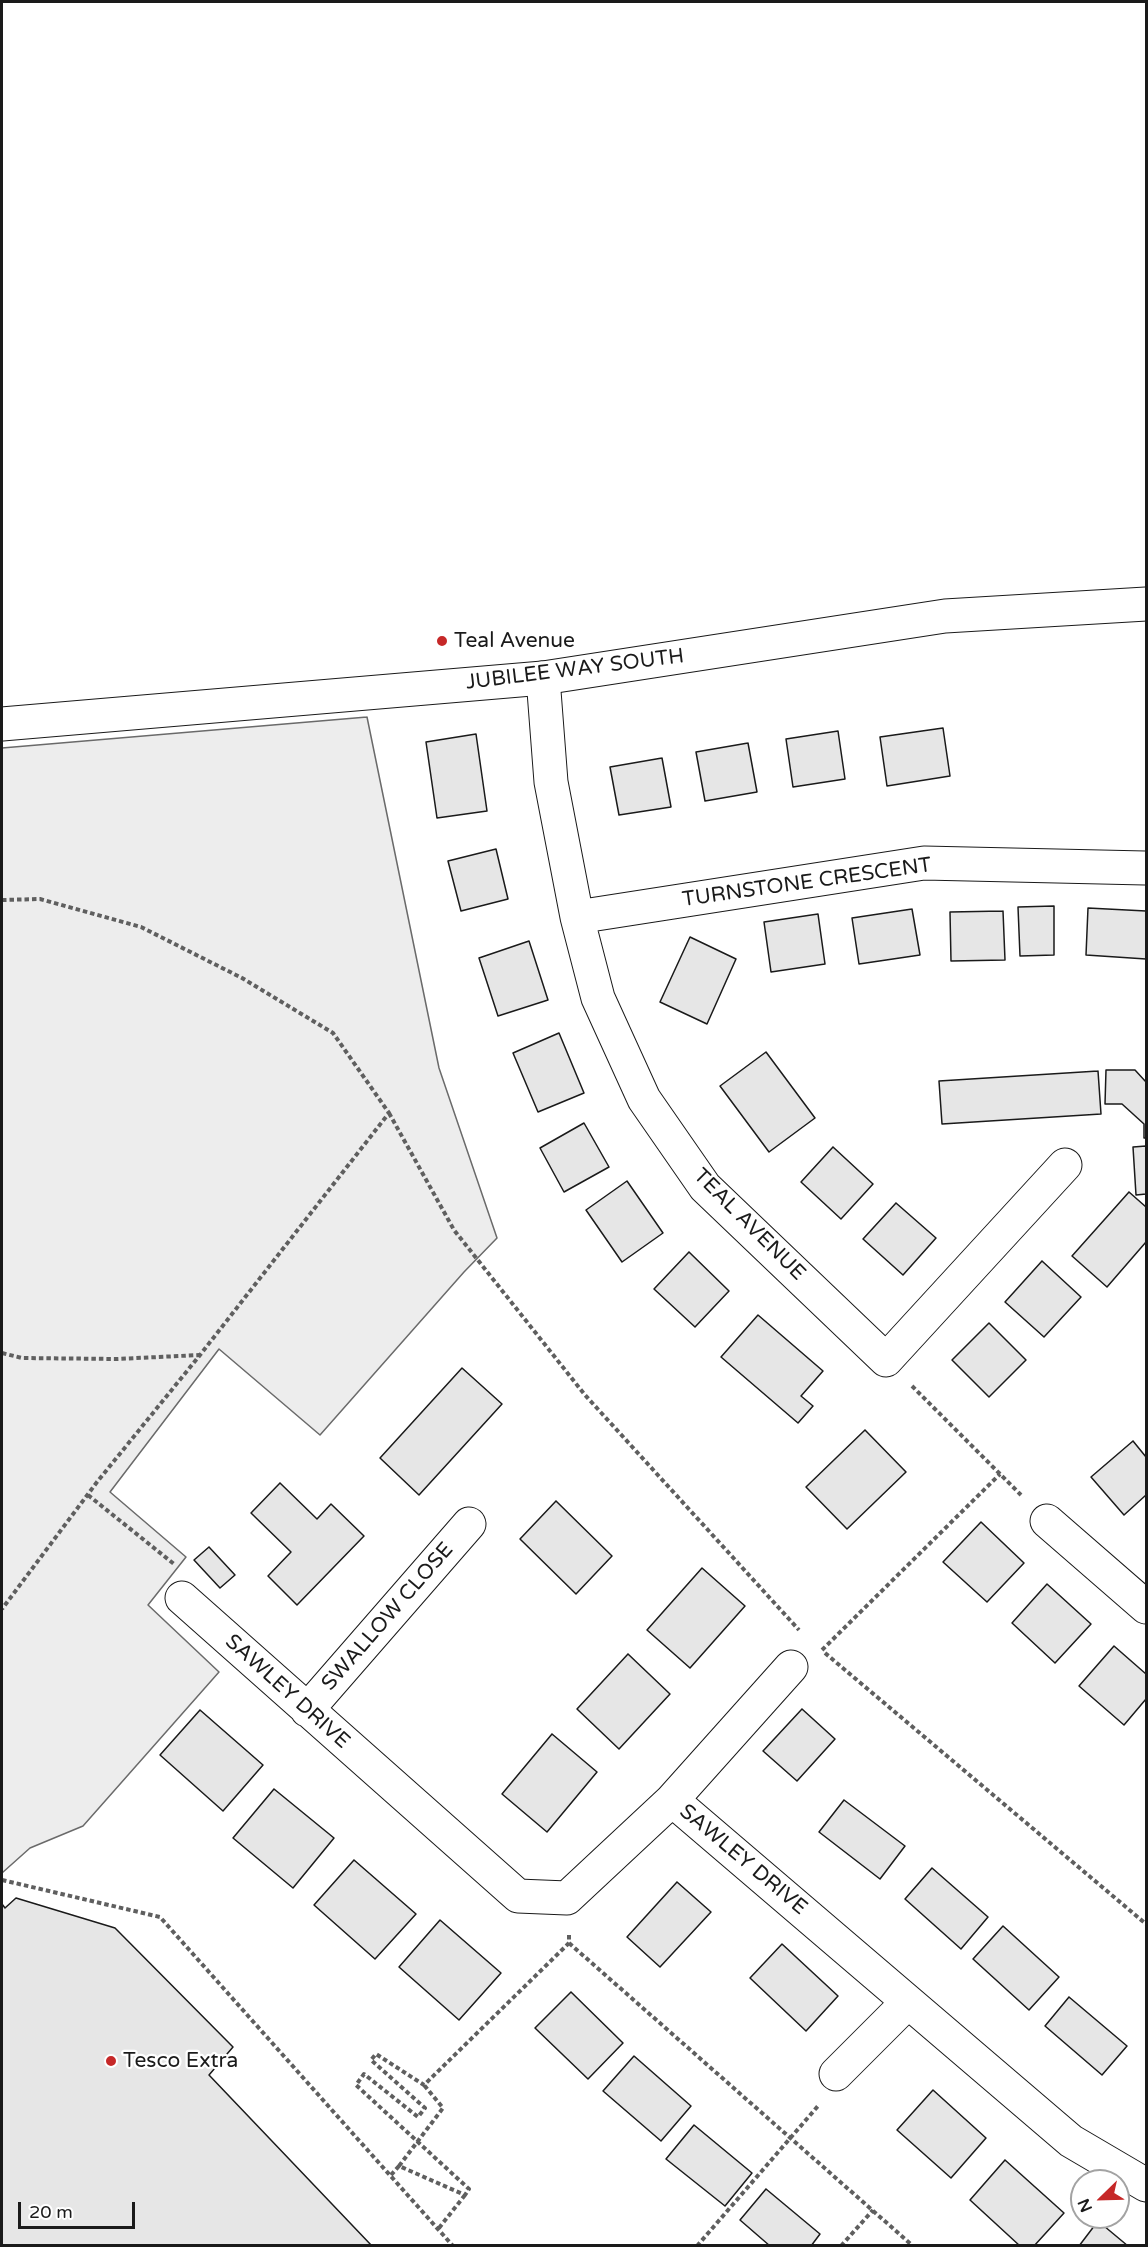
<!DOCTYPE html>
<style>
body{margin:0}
#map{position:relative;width:1148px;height:2247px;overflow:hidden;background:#fff;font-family:"Varela Round",sans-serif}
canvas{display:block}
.frame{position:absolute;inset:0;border:3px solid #1a1a1a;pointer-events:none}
.north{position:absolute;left:1070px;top:2169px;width:60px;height:60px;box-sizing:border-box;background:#fff;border:2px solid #a3a3a3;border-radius:50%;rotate:247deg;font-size:16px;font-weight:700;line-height:24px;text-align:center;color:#1a1a1a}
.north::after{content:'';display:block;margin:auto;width:21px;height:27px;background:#c62828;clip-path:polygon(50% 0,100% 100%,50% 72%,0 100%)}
.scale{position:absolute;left:18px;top:2202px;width:117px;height:27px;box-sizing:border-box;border:3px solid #1a1a1a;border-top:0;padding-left:8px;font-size:18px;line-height:21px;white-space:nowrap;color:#1a1a1a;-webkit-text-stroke:4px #fff;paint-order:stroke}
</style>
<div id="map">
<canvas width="1148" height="2247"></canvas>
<div class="frame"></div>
<div class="north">N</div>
<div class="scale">20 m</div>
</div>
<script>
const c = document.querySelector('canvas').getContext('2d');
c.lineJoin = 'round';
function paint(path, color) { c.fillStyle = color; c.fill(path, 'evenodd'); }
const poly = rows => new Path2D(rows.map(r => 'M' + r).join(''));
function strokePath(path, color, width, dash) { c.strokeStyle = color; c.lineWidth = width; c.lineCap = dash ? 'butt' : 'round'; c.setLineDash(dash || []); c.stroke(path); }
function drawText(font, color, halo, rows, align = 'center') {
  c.font = font + ' "Varela Round",sans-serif'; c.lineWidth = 4.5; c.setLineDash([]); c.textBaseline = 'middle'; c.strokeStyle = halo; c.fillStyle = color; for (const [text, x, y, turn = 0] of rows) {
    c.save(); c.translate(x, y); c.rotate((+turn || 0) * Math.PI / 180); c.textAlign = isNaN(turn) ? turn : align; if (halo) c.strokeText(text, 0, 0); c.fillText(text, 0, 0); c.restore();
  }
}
const built = poly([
 [367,717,439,1068,497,1238,464,1272,320,1435,219,1349,110,1492,186,1557,148,1605,219,1672,83,1826,30,1848,2,1873,2,748,367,717]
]);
const building = poly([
 [943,728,950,776,887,786,880,737,943,728],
 [838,731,845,779,793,787,786,739,838,731],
 [476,734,487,811,437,818,426,742,476,734],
 [748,743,757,792,705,801,696,752,748,743],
 [662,758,671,807,619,815,610,767,662,758],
 [496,849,508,899,461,911,448,861,496,849],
 [1054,906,1054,955,1020,956,1018,907,1054,906],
 [1088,908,1146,911,1146,959,1086,955,1088,908],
 [912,909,920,955,859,964,852,918,912,909],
 [1003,911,1005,960,951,961,950,912,1003,911],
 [818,914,825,964,771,972,764,922,818,914],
 [690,937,736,959,707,1024,660,1002,690,937],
 [529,941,548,1000,498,1016,479,958,529,941],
 [559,1033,584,1093,538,1112,513,1053,559,1033],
 [766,1052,815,1118,769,1152,720,1086,766,1052],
 [1106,1070,1135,1070,1146,1082,1146,1138,1144,1138,1144,1124,1122,1104,1105,1104,1106,1070],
 [1098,1071,1101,1114,942,1124,939,1081,1098,1071],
 [584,1123,609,1167,564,1192,540,1148,584,1123],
 [1146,1146,1146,1194,1136,1195,1133,1147,1146,1146],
 [833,1147,873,1184,841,1219,801,1182,833,1147],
 [627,1181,663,1233,622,1262,586,1210,627,1181],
 [1129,1192,1146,1207,1146,1242,1107,1287,1072,1256,1129,1192],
 [896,1203,936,1238,903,1275,863,1239,896,1203],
 [689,1252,729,1291,695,1327,654,1289,689,1252],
 [1042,1261,1081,1297,1044,1337,1005,1302,1042,1261],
 [758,1315,823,1371,801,1396,813,1406,798,1423,721,1357,758,1315],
 [989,1323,1026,1360,989,1397,952,1360,989,1323],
 [462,1368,502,1404,419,1495,380,1458,462,1368],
 [865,1430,906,1472,847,1529,806,1487,865,1430],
 [1133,1441,1146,1457,1146,1495,1124,1515,1091,1477,1133,1441],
 [280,1483,317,1519,331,1504,364,1536,297,1605,268,1576,291,1552,251,1513,280,1483],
 [556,1501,612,1556,576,1594,520,1539,556,1501],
 [981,1522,1024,1563,987,1602,943,1562,981,1522],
 [209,1547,235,1575,220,1588,194,1560,209,1547],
 [702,1568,745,1606,690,1668,647,1630,702,1568],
 [1047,1584,1091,1624,1055,1663,1012,1623,1047,1584],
 [1114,1646,1146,1674,1146,1699,1124,1725,1079,1686,1114,1646],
 [628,1654,670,1694,619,1749,577,1709,628,1654],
 [802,1709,835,1739,797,1781,763,1751,802,1709],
 [200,1710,263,1765,223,1811,160,1755,200,1710],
 [552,1734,597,1772,547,1832,502,1794,552,1734],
 [274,1789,334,1838,293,1888,233,1838,274,1789],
 [844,1800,905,1846,880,1879,819,1832,844,1800],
 [354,1860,416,1914,375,1959,314,1905,354,1860],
 [932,1868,988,1917,961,1949,905,1899,932,1868],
 [677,1882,711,1912,660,1967,627,1937,677,1882],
 [16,1898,115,1928,233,2047,209,2075,372,2246,2,2246,2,1904,5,1908,16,1898],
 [440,1920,501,1973,459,2020,399,1967,440,1920],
 [1003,1926,1059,1977,1029,2010,973,1959,1003,1926],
 [782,1944,838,1996,806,2031,750,1978,782,1944],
 [571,1992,623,2043,588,2079,535,2028,571,1992],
 [1069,1997,1127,2046,1102,2075,1045,2026,1069,1997],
 [634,2056,691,2106,661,2141,603,2091,634,2056],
 [933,2090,986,2138,951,2178,897,2130,933,2090],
 [694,2125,752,2173,725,2206,666,2159,694,2125],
 [1005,2160,1064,2213,1034,2246,1020,2246,970,2200,1005,2160],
 [766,2189,820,2234,811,2246,770,2246,740,2220,766,2189],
 [1098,2221,1128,2246,1079,2246,1098,2221]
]);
const path = poly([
 [2,900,40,899,141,927,242,978,333,1033,389,1113,200,1355,97,1482,2,1609],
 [389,1113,454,1230,585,1395,799,1630],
 [2,1353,22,1358,118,1359,199,1355],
 [912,1386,1021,1495],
 [88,1495,174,1564],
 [822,1650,1000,1474],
 [825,1653,1146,1924],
 [2,1880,160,1917,453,2246],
 [569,1943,913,2246],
 [399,2166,443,2108,424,2085],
 [391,2175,399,2166,465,2195,469,2189,356,2085,364,2074,418,2117,425,2108,371,2060,376,2054,424,2085,569,1943,569,1934],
 [439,2228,465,2195],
 [697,2246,818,2106],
 [841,2246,873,2210]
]);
const minor = poly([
 [543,678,551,782,577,917,598,998,644,1099,705,1187,886,1360,1065,1165],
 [577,917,924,863,1145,868],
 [1047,1521,1146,1607],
 [182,1598,518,1896,567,1898,672,1800,1071,2141,1146,2185],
 [307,1710,469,1524],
 [672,1800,791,1667],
 [836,2074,908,2002]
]);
const tertiary = poly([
 [2,724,543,678,945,616,1146,604]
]);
const markers = [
 [442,641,6,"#c62828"],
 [111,2061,6,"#c62828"]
];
const poiNames = [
 ["Teal Avenue",454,641],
 ["Tesco Extra",123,2061]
];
const streetNames = [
 ["JUBILEE WAY SOUTH",575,670,-7],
 ["TURNSTONE CRESCENT",807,883,-8],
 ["TEAL AVENUE",749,1225,45],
 ["SWALLOW CLOSE",388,1617,-49],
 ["SAWLEY DRIVE",287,1692,42],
 ["SAWLEY DRIVE",743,1860,40]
];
paint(built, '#ededed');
strokePath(built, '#6a6a6a', 1.5);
paint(building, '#e6e6e6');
strokePath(building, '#1a1a1a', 1.5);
strokePath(minor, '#1a1a1a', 35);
strokePath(tertiary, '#1a1a1a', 35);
strokePath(path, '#5f5f5f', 4, [4.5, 3]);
strokePath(minor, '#fff', 33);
strokePath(tertiary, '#fff', 33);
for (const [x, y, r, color] of markers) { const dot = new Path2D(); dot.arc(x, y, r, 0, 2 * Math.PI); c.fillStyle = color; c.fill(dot); strokePath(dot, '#fff', 2); }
drawText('21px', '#1a1a1a', '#fff', poiNames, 'left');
drawText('21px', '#1a1a1a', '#fff', streetNames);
</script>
